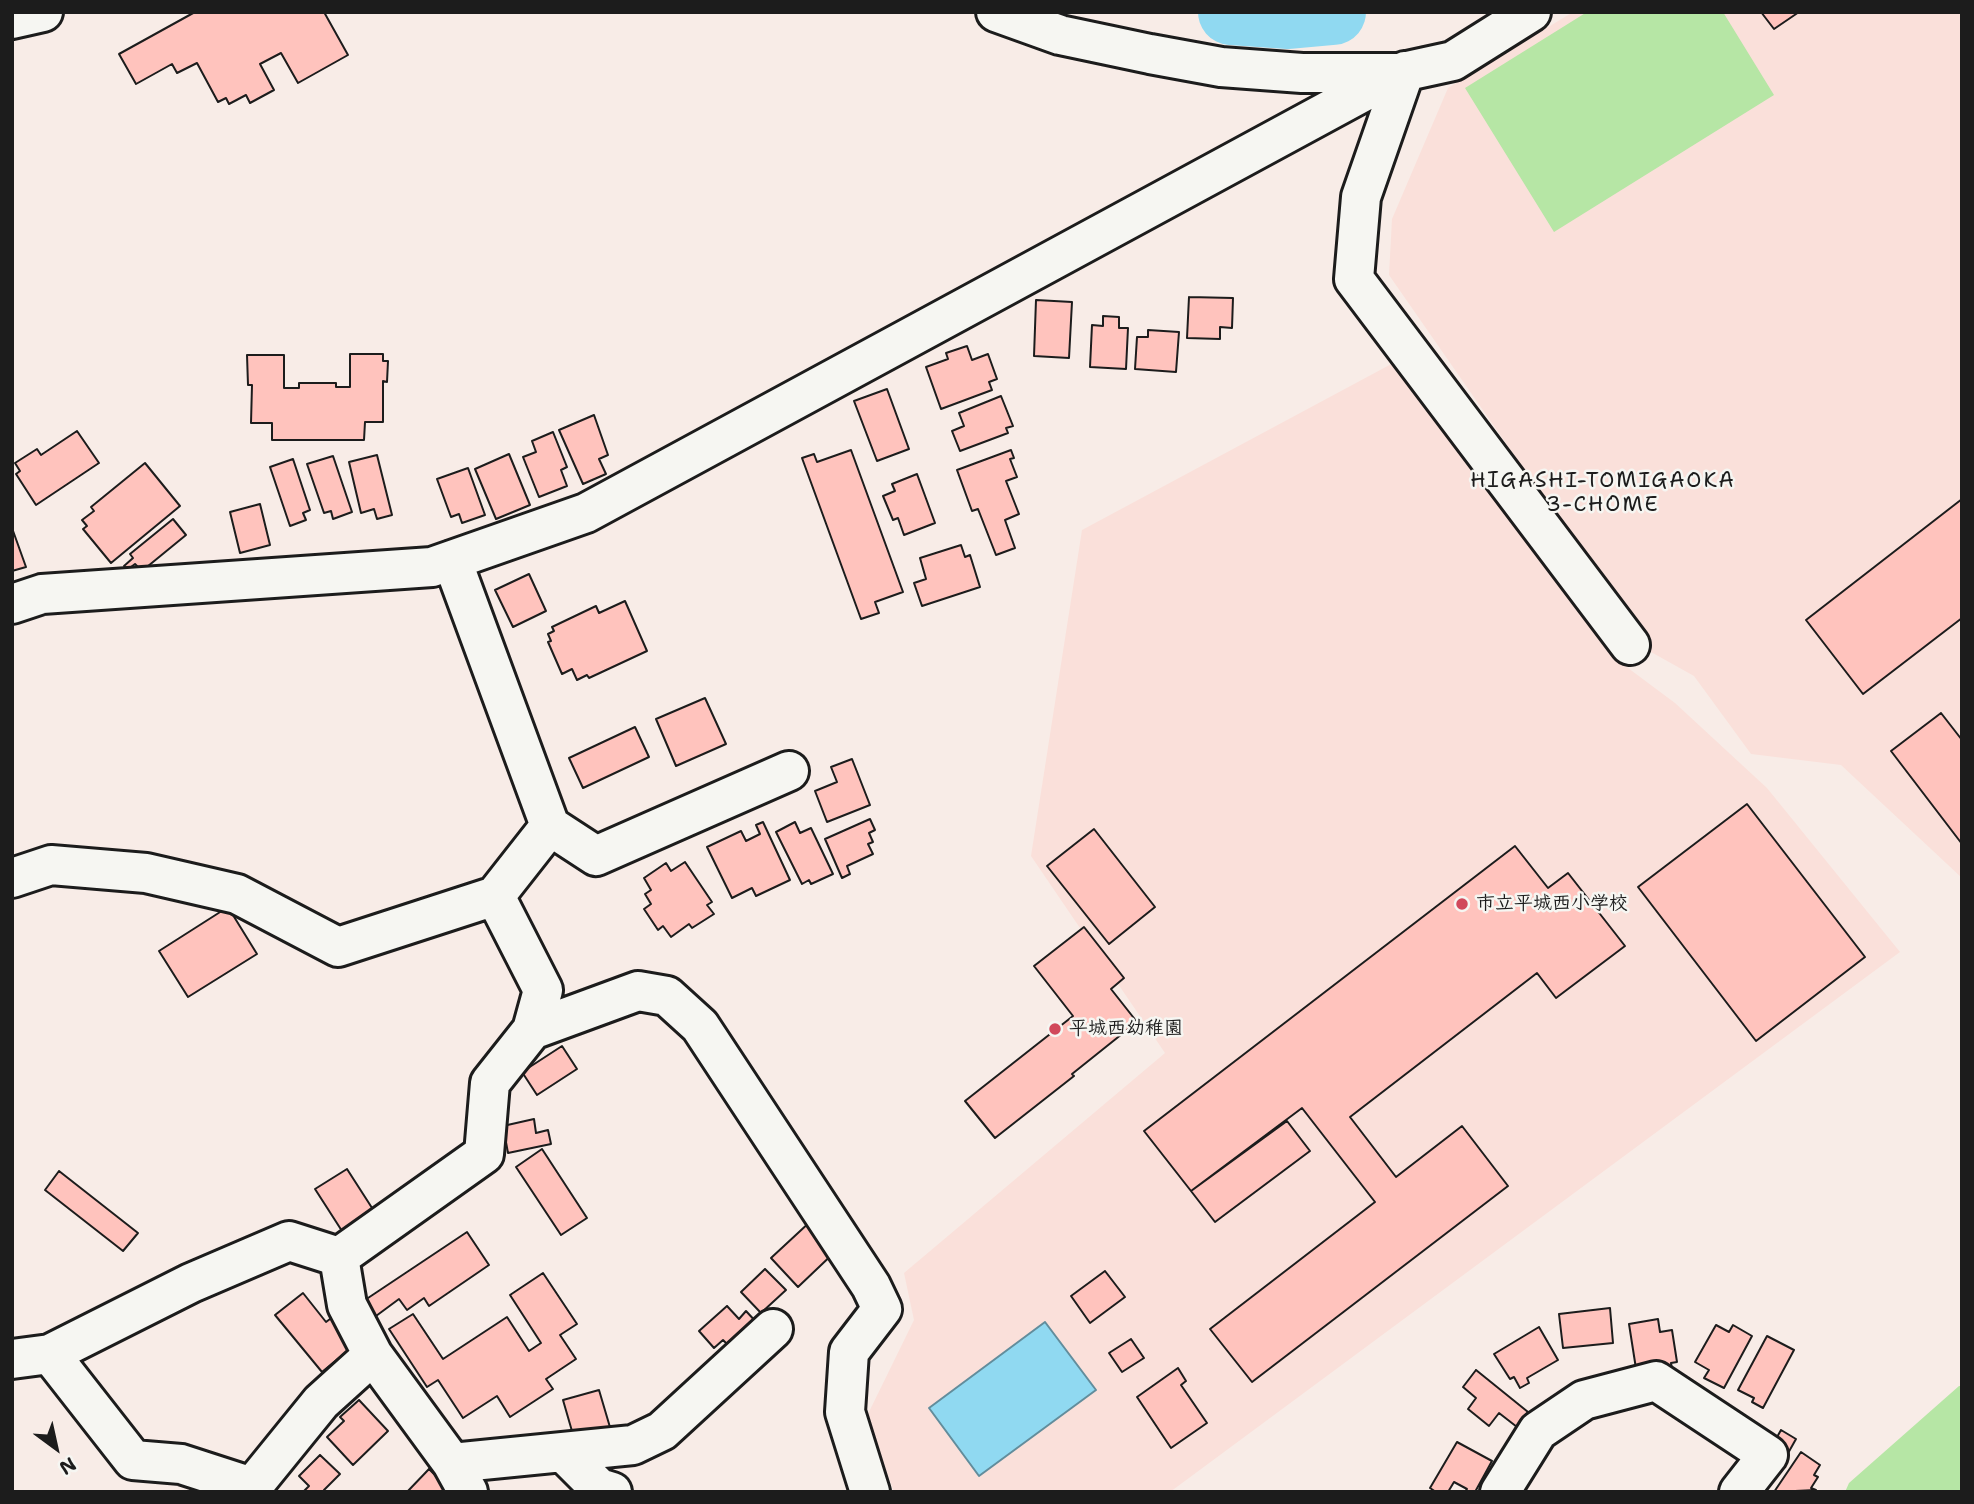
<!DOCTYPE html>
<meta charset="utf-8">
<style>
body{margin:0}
#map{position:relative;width:1974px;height:1504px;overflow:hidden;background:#f8ece7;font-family:"Shantell Sans",sans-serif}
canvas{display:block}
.frame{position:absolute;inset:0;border:14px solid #1c1c1c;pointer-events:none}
.north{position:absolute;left:21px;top:1413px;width:70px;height:70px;-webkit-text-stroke:5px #f6f6f2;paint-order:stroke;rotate:147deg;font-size:19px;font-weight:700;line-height:28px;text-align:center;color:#1c1c1c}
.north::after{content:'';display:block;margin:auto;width:24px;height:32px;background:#1c1c1c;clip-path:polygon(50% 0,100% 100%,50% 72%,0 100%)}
</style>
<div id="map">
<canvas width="1974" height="1504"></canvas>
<div class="frame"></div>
<div class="north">N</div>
</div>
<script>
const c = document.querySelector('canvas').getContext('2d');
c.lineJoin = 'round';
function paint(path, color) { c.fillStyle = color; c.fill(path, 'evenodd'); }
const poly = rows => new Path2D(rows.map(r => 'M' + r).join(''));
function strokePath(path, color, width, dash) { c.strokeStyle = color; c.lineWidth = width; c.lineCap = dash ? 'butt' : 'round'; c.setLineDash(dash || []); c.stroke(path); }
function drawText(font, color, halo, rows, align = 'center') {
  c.font = font + ' "Shantell Sans","Klee One",sans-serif'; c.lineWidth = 5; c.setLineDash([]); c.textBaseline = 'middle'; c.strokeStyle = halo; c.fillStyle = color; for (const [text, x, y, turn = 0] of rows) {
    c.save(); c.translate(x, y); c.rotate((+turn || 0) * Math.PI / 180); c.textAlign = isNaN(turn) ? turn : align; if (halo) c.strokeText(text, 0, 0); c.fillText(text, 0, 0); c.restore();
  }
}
const built = poly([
 [1573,12,1962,12,1962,878,1841,765,1751,754,1694,676,1651,652,1389,275,1392,219,1448,88],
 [1410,354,1624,665,1675,703,1767,788,1900,952,1170,1492,894,1492,867,1416,914,1320,904,1273,1165,1053,1031,856,1082,530]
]);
const green = poly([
 [1587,12,1723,12,1774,95,1554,232,1465,88],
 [1959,1386,1962,1386,1962,1492,1845,1492,1849,1483]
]);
const water = poly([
 [1045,1322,1096,1390,979,1476,929,1408,1045,1322]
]);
const river = poly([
 [1231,12,1289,16,1333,12]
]);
const building = poly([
 [195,12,324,12,348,55,298,83,281,53,260,64,274,90,250,103,246,95,229,104,226,98,218,102,197,63,177,73,172,64,136,84,119,54,195,12],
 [1761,12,1799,12,1774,29,1761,12],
 [1189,297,1233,298,1232,328,1220,327,1220,339,1187,338,1189,297],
 [1036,300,1072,302,1069,358,1034,356,1036,300],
 [1103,316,1119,317,1119,328,1128,328,1126,369,1090,367,1092,325,1103,326,1103,316],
 [1148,330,1179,332,1176,372,1135,369,1137,337,1148,337,1148,330],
 [967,346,972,360,988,354,997,379,989,382,992,390,941,409,926,367,948,359,946,353,967,346],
 [350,354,383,354,383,361,388,361,387,382,383,381,383,422,365,422,364,440,272,440,272,423,251,423,252,385,248,385,247,355,284,355,284,388,299,388,299,383,336,383,336,387,350,387,350,354],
 [887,389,909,449,877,461,854,401,887,389],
 [1001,396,1013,426,1006,428,1008,433,960,451,952,431,964,426,959,413,1001,396],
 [594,415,608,455,599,459,606,474,583,484,559,430,594,415],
 [77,431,99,463,36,505,16,474,20,471,15,463,37,449,41,455,77,431],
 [553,432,567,467,561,470,567,486,539,497,523,457,536,452,532,441,553,432],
 [851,450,903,592,875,602,879,613,861,619,802,458,814,454,817,462,851,450],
 [1011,450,1014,458,1010,459,1017,477,1006,481,1019,514,1005,520,1015,548,996,555,978,509,972,511,957,470,1011,450],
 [509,454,530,505,496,519,475,469,509,454],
 [377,455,392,515,377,519,374,509,361,513,349,462,377,455],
 [333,456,352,512,333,519,331,511,324,513,307,464,333,456],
 [293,459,310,510,303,513,306,520,290,526,270,467,293,459],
 [145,463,180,506,111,563,83,529,87,526,82,520,94,511,91,507,145,463],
 [468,468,485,515,462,523,459,514,451,517,437,479,468,468],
 [917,474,935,523,904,535,898,518,893,520,883,496,895,491,892,484,917,474],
 [1962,499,1962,618,1863,694,1806,620,1962,499],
 [260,504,270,545,240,553,230,512,260,504],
 [173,519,186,535,142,571,135,564,127,570,124,566,133,558,130,554,173,519],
 [12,528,26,567,12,571,12,528],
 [961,545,965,557,970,555,980,587,922,606,914,583,926,579,920,558,961,545],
 [529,574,546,611,513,627,495,590,529,574],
 [625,601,647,651,589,678,587,675,577,680,572,669,562,674,548,642,551,641,548,634,554,631,552,627,596,606,599,613,625,601],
 [705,698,726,744,676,766,656,719,705,698],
 [1941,713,1962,740,1962,844,1891,751,1941,713],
 [635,727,649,757,583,788,569,758,635,727],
 [852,759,870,805,827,822,815,791,837,782,831,767,852,759],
 [1747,804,1865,957,1756,1041,1638,887,1747,804],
 [870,819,875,830,869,833,873,842,868,844,873,854,847,866,850,874,842,878,825,839,870,819],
 [763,822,790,880,756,896,752,888,732,898,707,847,741,831,746,841,760,834,756,825,763,822],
 [795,822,800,833,811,828,833,874,811,884,809,880,802,884,776,832,795,822],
 [1094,829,1155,907,1109,944,1047,866,1094,829],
 [1515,846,1548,888,1568,873,1625,946,1556,998,1537,973,1350,1117,1396,1177,1462,1126,1508,1186,1252,1382,1210,1329,1375,1202,1302,1108,1191,1191,1144,1131,1515,846],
 [685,862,712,902,707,905,714,914,692,928,689,924,671,937,663,926,658,930,644,909,651,904,645,894,651,890,644,878,666,863,671,871,685,862],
 [228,907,257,954,188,997,159,951,228,907],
 [1084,927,1124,978,1111,989,1137,1022,1072,1074,1074,1076,995,1138,965,1101,1073,1016,1034,966,1084,927],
 [562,1046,577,1069,537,1095,522,1072,562,1046],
 [534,1119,536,1133,548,1130,551,1144,508,1153,503,1126,534,1119],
 [1287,1121,1310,1151,1215,1222,1191,1191,1287,1121],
 [542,1149,587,1218,561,1235,516,1167,542,1149],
 [347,1169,374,1211,342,1231,315,1189,347,1169],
 [59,1171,138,1233,123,1251,45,1190,59,1171],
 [812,1220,839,1248,798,1287,771,1258,812,1220],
 [467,1232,489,1265,429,1306,424,1298,407,1310,399,1299,376,1316,365,1300,467,1232],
 [765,1269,786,1290,761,1313,741,1292,765,1269],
 [1105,1271,1125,1297,1090,1323,1071,1296,1105,1271],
 [543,1273,577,1324,560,1335,576,1359,546,1379,553,1389,510,1417,497,1396,463,1418,438,1380,427,1387,389,1329,413,1314,443,1359,507,1317,529,1351,541,1343,510,1295,543,1273],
 [303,1293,326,1322,334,1316,356,1344,322,1372,275,1315,303,1293],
 [727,1306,739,1319,746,1311,758,1324,731,1348,723,1340,714,1348,699,1331,727,1306],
 [1610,1308,1613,1343,1563,1348,1559,1314,1610,1308],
 [1658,1319,1660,1332,1672,1330,1677,1362,1671,1363,1674,1381,1637,1375,1629,1324,1658,1319],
 [1716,1325,1729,1332,1733,1325,1752,1336,1724,1388,1704,1378,1709,1370,1695,1362,1716,1325],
 [1539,1327,1558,1360,1527,1378,1529,1383,1520,1388,1514,1377,1510,1379,1494,1354,1539,1327],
 [1767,1336,1794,1350,1763,1408,1752,1402,1754,1398,1738,1390,1767,1336],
 [1131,1339,1144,1358,1122,1372,1109,1353,1131,1339],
 [1178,1368,1186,1381,1181,1385,1207,1423,1171,1448,1137,1397,1178,1368],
 [1476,1370,1528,1412,1517,1427,1499,1413,1489,1426,1468,1409,1476,1398,1463,1387,1476,1370],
 [599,1390,612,1434,576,1445,563,1400,599,1390],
 [359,1400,388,1431,353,1465,327,1437,344,1421,340,1417,359,1400],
 [1781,1430,1796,1439,1787,1455,1772,1446,1781,1430],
 [1457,1442,1492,1461,1475,1492,1465,1492,1467,1489,1454,1482,1448,1492,1436,1492,1430,1488,1457,1442],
 [1801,1452,1820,1465,1814,1475,1818,1477,1811,1488,1816,1490,1774,1492,1801,1452],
 [320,1455,340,1474,324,1490,326,1492,303,1492,309,1486,299,1476,320,1455],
 [429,1469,452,1492,407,1492,429,1469]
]);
const minor = poly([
 [996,12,1060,35,1150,54,1221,67,1302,73,1398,73,1453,61,1531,12],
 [12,19,43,12],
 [1405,71,1361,197,1354,279,1630,645],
 [12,604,42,594,432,567,586,513,1398,73],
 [550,826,596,856,789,771],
 [12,878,51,865,146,873,237,894,338,947,495,896],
 [532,1030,638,991,667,996,700,1026,871,1286,882,1309,849,1352,845,1412,870,1492],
 [50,1354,133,1460,181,1464,252,1487],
 [373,1355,452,1463,468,1492],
 [12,1359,50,1354,191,1283,289,1241,339,1257,484,1154,490,1083,532,1030,543,990,495,896,550,826,452,560],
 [564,1453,599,1488,612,1492],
 [452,1463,633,1445,662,1431,773,1329],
 [252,1492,252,1487,321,1402,373,1355,347,1305,339,1257],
 [1500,1492,1538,1431,1584,1400,1656,1381,1768,1455,1739,1492]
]);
const markers = [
 [1462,904,7,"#d1495b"],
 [1055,1029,7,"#d1495b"]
];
const poiNames = [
 ["市立平城西小学校",1476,904],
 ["平城西幼稚園",1069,1029]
];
const neighbourhoodNames = [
 ["HIGASHI-TOMIGAOKA",1603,482],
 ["3-CHOME",1603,506]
];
paint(built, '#fae0da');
paint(green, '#b6e6a5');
paint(water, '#90d9f1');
strokePath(water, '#628d9c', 2);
strokePath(river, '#90d9f1', 66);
paint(building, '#ffc3bd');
strokePath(building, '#1c1c1c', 2);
strokePath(minor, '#1c1c1c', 44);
strokePath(minor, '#f6f6f2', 38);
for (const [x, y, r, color] of markers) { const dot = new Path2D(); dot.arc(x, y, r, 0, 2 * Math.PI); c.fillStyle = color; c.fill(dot); strokePath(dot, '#f6f6f2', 2.5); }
drawText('bold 19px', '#1c1c1c', '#f6f6f2', poiNames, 'left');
c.letterSpacing = '2px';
drawText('21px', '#1c1c1c', '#f6f6f2', neighbourhoodNames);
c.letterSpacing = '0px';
</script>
